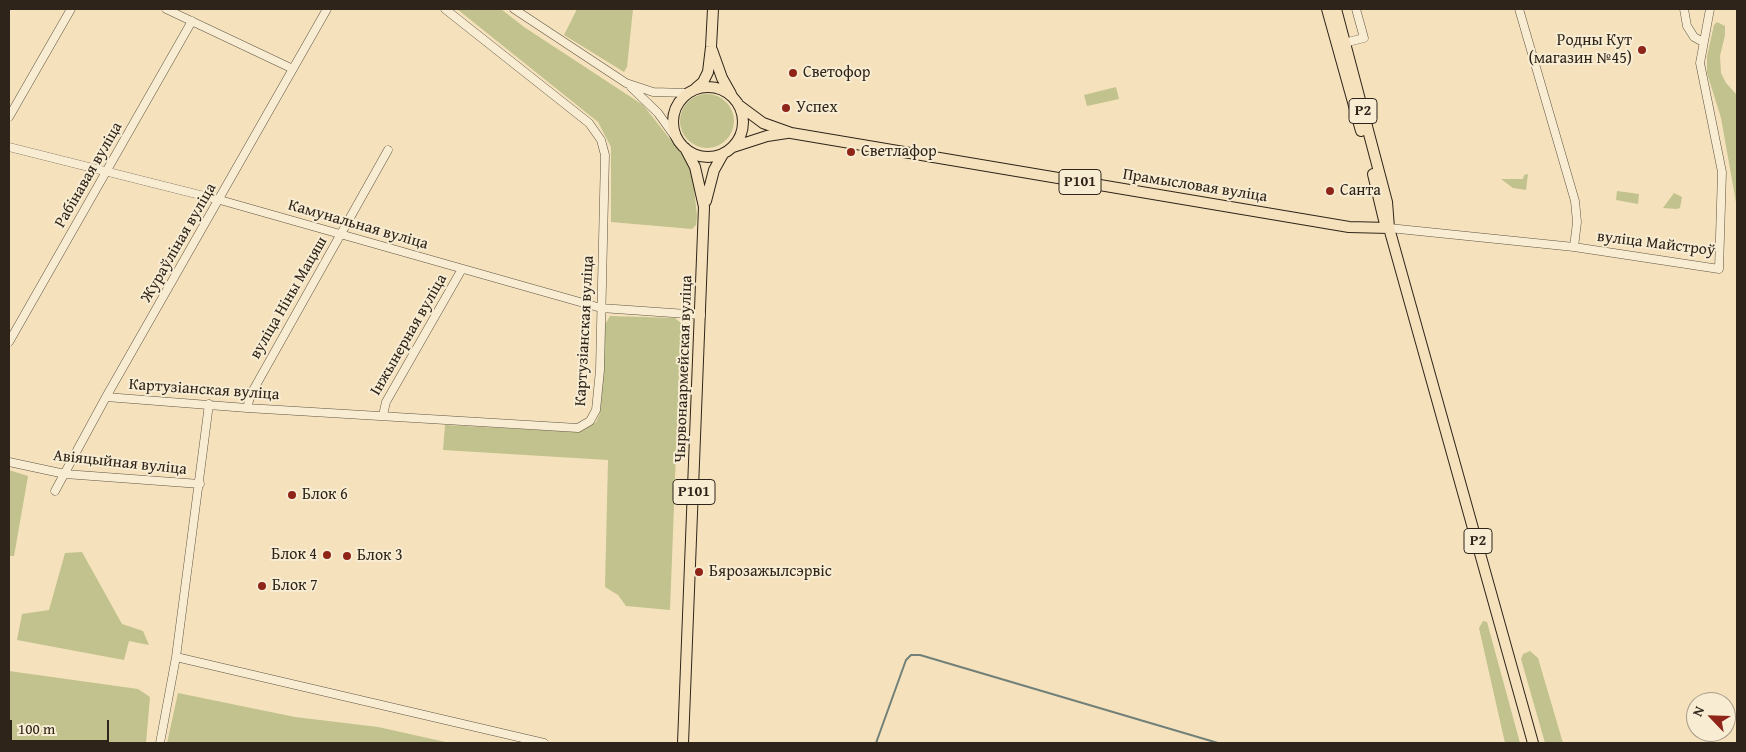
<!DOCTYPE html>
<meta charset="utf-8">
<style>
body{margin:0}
#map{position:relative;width:1746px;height:752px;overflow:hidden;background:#f5e2bc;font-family:"Gentium Book Plus",serif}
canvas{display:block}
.frame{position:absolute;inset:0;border:10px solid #2e2419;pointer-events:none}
.north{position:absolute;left:1686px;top:692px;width:50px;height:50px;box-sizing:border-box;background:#f8ecd3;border:1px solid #a79c89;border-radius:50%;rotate:294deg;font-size:14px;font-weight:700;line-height:20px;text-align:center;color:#2e2419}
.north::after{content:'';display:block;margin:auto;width:18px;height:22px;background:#8f2418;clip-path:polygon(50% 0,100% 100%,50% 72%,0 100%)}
.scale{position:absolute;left:10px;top:720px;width:99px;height:22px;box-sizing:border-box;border:2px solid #2e2419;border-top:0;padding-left:6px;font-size:15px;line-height:18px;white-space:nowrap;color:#2e2419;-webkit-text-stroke:4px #f8ecd3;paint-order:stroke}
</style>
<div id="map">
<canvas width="1746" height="752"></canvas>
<div class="frame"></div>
<div class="north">N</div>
<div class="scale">100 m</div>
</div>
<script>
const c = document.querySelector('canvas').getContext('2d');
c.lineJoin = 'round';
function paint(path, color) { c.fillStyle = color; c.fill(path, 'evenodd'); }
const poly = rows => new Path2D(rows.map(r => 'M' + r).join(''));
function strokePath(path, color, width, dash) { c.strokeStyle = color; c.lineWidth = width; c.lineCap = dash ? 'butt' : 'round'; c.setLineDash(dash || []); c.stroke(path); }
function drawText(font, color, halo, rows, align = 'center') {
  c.font = font + ' "Gentium Book Plus",serif'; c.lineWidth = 4; c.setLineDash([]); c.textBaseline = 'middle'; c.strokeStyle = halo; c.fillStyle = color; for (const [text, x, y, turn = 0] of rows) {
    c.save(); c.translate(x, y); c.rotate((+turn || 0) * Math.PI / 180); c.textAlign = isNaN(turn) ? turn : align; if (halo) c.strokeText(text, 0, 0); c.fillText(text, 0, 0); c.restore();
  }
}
const green = poly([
 [457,9,501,9,524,27,643,105,689,163,693,179,697,216,696,225,692,229,611,222,611,147,598,122],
 [577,9,633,9,627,67,624,72,564,35],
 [1717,22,1725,26,1725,35,1720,56,1721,73,1726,83,1737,95,1737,208,1721,118,1707,73,1707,56,1714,25],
 [1116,87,1119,99,1087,106,1084,95],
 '680 121a27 27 0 1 1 54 0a27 27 0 1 1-54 0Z',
 [1528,174,1526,190,1513,188,1501,179,1523,179,1524,175],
 [1617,191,1639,194,1638,204,1616,200],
 [1674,193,1682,197,1680,208,1677,209,1663,208],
 [610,316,675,318,681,323,670,610,626,606,618,595,605,587,608,460,443,450,445,425,578,432,596,422,600,413,603,328],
 [9,470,28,476,14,556,9,556],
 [82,552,122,624,143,631,149,645,129,641,124,660,17,640,22,614,49,610,65,553],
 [1483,621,1487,622,1520,743,1505,743,1479,628],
 [1530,651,1538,658,1563,743,1545,743,1521,659,1523,654],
 [9,671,138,689,150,697,146,743,9,743],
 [178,693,295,717,378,727,450,743,167,743]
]);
const stream = poly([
 [876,743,906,660,911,655,920,655,1218,743]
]);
const minor = poly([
 [166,9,293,69],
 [514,9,626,83,653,92,687,93],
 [1519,9,1575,201,1577,222,1574,247],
 [1684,9,1687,26,1694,37,1703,42],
 [1340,44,1364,38,1356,9],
 [631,87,658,113,676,138],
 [9,117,71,9],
 [9,147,220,200,601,308,701,315],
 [1389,228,1574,247,1719,269,1722,172,1700,63,1710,9],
 [9,342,192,21],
 [106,397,247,408,578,428,590,421,596,410,600,370,605,155,601,140,589,123,445,9],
 [247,408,251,394,388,150],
 [383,415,386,402,462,269],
 [9,462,65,474,200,484],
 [55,491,106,397,327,9],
 [176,657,544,743],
 [160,743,176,657,209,404]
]);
const major = poly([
 [1327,9,1361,131],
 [1336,9,1387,202,1389,228,1533,743],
 [712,50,722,78,731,94],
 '673 122a35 35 0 1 1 70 0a35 35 0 1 1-70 0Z',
 [696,88,703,82,708,72,711,47,713,9],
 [740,106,763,123,791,133,1349,227,1389,228],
 [733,147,767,136,787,133],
 [1373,174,1384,220],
 [706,201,714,170,723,154],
 [683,743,704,207,695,167,685,148]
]);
const markers = [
 [1642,50,5,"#8f2418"],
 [793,73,5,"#8f2418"],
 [786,108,5,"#8f2418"],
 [851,152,5,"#8f2418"],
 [1330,191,5,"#8f2418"],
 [292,495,5,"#8f2418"],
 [327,555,5,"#8f2418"],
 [347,556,5,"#8f2418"],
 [699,572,5,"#8f2418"],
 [262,586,5,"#8f2418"]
];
const shields = [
 [1363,111,28],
 [1080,182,42],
 [694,492,42],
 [1478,541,28]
];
const shieldNames = [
 ["Р2",1363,111],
 ["Р101",1080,182],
 ["Р101",694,492],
 ["Р2",1478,541]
];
const poiNames = [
 ["Родны Кут",1632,41,"right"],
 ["(магазин №45)",1632,59,"right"],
 ["Светофор",803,73],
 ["Успех",796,108],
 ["Светлафор",861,152],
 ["Санта",1340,191],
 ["Блок 6",302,495],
 ["Блок 4",317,555,"right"],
 ["Блок 3",357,556],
 ["Бярозажылсэрвіс",709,572],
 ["Блок 7",272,586]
];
const streetNames = [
 ["Рабінавая вуліца",89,175,-60],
 ["Прамысловая вуліца",1195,186,9],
 ["Камунальная вуліца",358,225,16],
 ["Жураўліная вуліца",179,243,-60],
 ["вуліца Майстроў",1656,244,7],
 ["вуліца Ніны Мацяш",289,298,-60],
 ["Картузіанская вуліца",585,331,-87],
 ["Інжынерная вуліца",409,335,-60],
 ["Чырвонаармейская вуліца",684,369,-88],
 ["Картузіанская вуліца",204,390,4],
 ["Авіяцыйная вуліца",120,463,6]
];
paint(green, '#c1c28d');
strokePath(stream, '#718078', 2);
strokePath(minor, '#605442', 9);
strokePath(major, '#2e2419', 12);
strokePath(minor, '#f8ecd3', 8);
strokePath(major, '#f5e2bc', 10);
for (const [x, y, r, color] of markers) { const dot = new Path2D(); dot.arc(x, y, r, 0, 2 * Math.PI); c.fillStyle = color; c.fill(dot); strokePath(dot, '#f8ecd3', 2); }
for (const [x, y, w] of shields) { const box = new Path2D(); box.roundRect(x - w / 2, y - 12.5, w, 25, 4); c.fillStyle = '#f8ecd3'; c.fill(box); strokePath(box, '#2e2419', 1); }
drawText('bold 15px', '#2e2419', null, shieldNames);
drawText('16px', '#2e2419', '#f8ecd3', poiNames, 'left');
drawText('16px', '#2e2419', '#f8ecd3', streetNames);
</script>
